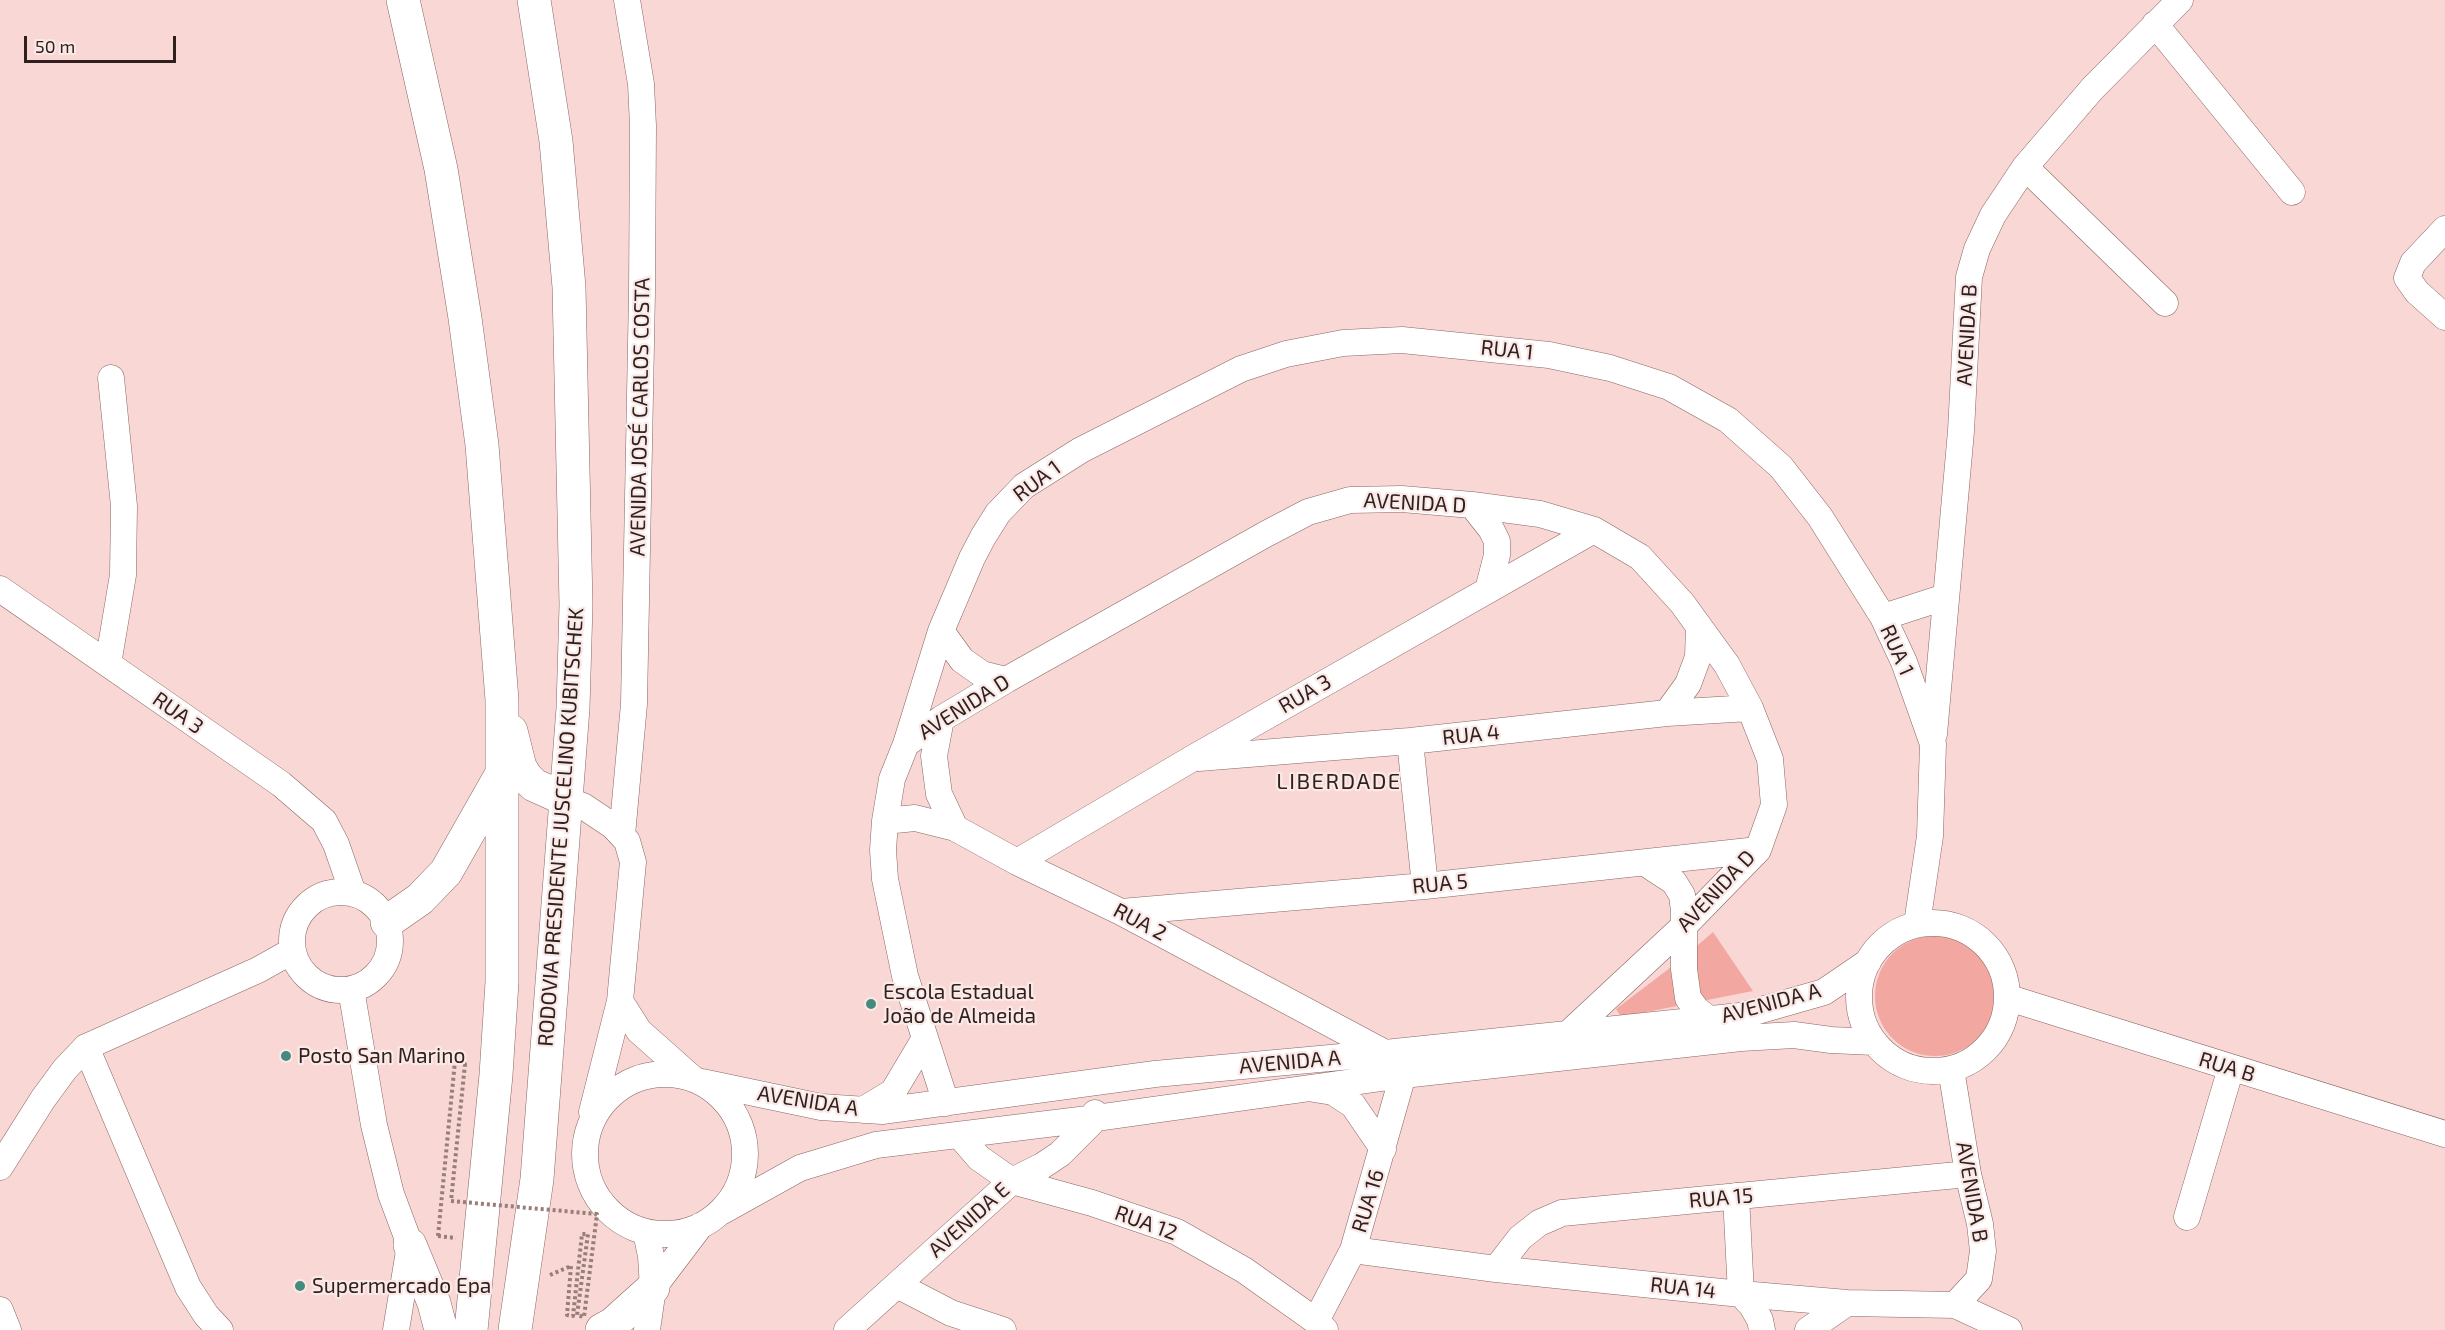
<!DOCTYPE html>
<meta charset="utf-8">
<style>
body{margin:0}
#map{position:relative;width:2445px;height:1330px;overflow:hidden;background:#f9d7d4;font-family:"Exo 2",sans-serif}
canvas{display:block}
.scale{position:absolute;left:24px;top:36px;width:152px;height:27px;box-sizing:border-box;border:3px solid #30211f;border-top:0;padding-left:8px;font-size:18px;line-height:21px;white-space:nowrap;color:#30211f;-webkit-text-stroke:4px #fae9e7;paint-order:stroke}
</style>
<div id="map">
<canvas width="2445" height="1330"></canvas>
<div class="scale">50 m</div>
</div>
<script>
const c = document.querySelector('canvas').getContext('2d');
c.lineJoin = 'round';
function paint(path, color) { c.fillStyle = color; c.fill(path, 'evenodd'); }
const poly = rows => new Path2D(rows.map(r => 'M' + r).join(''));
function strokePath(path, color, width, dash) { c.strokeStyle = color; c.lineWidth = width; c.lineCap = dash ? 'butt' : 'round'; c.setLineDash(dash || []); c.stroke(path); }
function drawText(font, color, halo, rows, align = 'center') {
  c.font = font + ' "Exo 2",sans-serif'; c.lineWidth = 4.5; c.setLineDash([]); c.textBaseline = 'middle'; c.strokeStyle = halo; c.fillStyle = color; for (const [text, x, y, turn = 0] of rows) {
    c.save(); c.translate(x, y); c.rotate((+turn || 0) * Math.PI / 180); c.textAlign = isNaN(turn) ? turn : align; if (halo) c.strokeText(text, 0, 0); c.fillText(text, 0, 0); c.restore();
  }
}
const green = poly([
 [1713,932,1753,991,1621,1017,1616,1009,1683,958],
 '1875 996a60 60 0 1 1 120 0a60 60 0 1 1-120 0Z'
]);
const path = poly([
 [438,1236,456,1238],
 [550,1275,571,1266]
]);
const minor = poly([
 [2155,24,2292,192],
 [2025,167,2165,303],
 [2445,229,2413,263,2407,278,2417,292,2445,317],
 [1472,505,1491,529,1497,541,1497,555,1488,590],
 [0,589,281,784,324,821,336,844,353,893],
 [1883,617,1945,597],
 [941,631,962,660,982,674,1006,680],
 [108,664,123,575,124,506,111,378],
 [1667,713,1688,684,1698,657,1699,627],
 [941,719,934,756,939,794,955,828],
 [1934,734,1961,431,1969,277,1977,249,1993,215,2025,167,2092,89,2180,0],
 [1410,741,1425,886],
 [906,744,941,631,972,558,983,537,998,513,1024,486,1081,450,1241,369,1286,354,1343,343,1402,340,1549,355,1610,368,1669,387,1728,420,1781,467,1820,517,1883,617,1904,662,1933,744,1930,836,1917,924],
 [1199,758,1410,741,1667,713,1750,708],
 [565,799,583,806,613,826,627,841,633,862,620,1001,592,1112],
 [885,821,915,818,955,828,1017,862,1121,912,1385,1053],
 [622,835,634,704,642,292,643,126,641,84,627,0],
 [1017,862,1193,758,1594,530],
 [1645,863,1674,882,1682,895,1684,911,1684,969,1688,998,1696,1009,1710,1020],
 '292 941a49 49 0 1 1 98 0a49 49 0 1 1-98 0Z',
 [1121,912,1425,886,1758,850],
 '1859 997a74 74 0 1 1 148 0a74 74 0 1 1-148 0Z',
 [351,989,374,1125,391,1194,410,1245,396,1330],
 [2009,998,2445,1134],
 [620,1001,639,1031,692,1078],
 [86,1047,188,1287,206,1315,220,1330],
 [1951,1069,1968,1174,1980,1224,1983,1251,1979,1279,1955,1305],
 '585 1154a80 80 0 1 1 160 0a80 80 0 1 1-160 0Z',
 [702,1082,821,1107,882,1111,1155,1074,1385,1053,1740,1016,1824,992,1868,962],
 [1314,1089,1333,1092,1353,1105,1383,1149],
 [946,1103,905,976,885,879,883,850,885,821,892,779,906,744,941,719,1006,680,1266,534,1308,512,1350,500,1402,499,1472,505,1540,514,1594,530,1640,557,1682,603,1727,665,1750,708,1770,759,1774,805,1758,850,1684,926,1568,1034],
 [863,1110,893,1092,924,1040],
 [960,1136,979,1158,1012,1181,1092,1203,1177,1232,1244,1270,1316,1321,1325,1330],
 [0,1167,43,1099,65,1069,86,1047,258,970,292,951],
 [1736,1196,1741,1294,1752,1306,1760,1320,1762,1330],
 [721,1212,800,1168,876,1145,1096,1118,1403,1075,1741,1038,1794,1035,1831,1040,1874,1042],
 [2187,1217,2231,1068],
 [646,1232,651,1256,653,1288,647,1330],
 [1353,1250,1496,1269,1741,1294,1847,1303,1955,1305,2009,1330],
 [1496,1269,1520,1238,1539,1223,1562,1213,1968,1174],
 [897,1285,951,1313,1003,1330],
 [653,1288,700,1226],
 [0,1310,8,1330],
 [1316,1321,1353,1250,1403,1075],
 [847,1330,1012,1181,1042,1166,1060,1154,1096,1118,1095,1113],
 [1808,1330,1847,1303]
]);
const highway = poly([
 [403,0,441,169,465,318,482,445,502,700,502,982,496,1075,471,1330],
 [511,731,520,767,526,777,534,785,565,799],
 [387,922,420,899,446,872,500,777],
 [410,1245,434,1303,441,1330],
 [515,1330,537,1179,573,708,576,605,569,287,556,141,534,0],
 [602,1330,613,1324,653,1288]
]);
const pathBridge = poly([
 [438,1236,455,1061,465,1064,451,1201,597,1214,584,1317,577,1315,588,1234,582,1234,573,1316,567,1315,571,1266]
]);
const markers = [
 [871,1004,6,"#468a7d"],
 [286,1056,6,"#468a7d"],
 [300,1286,6,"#468a7d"]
];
const streetNames = [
 ["AVENIDA B",1967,335,-87],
 ["RUA 1",1507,350,6],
 ["AVENIDA JOSÉ CARLOS COSTA",640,417,-89],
 ["RUA 1",1037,481,-37],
 ["AVENIDA D",1415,503,3],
 ["RUA 1",1897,650,66],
 ["RUA 3",1305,694,-30],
 ["AVENIDA D",964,707,-32],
 ["RUA 3",178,713,35],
 ["RUA 4",1471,735,-6],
 ["RODOVIA PRESIDENTE JUSCELINO KUBITSCHEK",561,827,-86],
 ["RUA 5",1440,884,-6],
 ["AVENIDA D",1716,891,-47],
 ["RUA 2",1140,922,28],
 ["AVENIDA A",1771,1003,-15],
 ["AVENIDA A",1290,1062,-5],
 ["RUA B",2227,1067,17],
 ["AVENIDA A",808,1101,9],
 ["AVENIDA B",1972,1192,80],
 ["RUA 15",1721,1198,-5],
 ["RUA 16",1368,1201,-73],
 ["AVENIDA E",969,1220,-42],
 ["RUA 12",1146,1223,20],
 ["RUA 14",1683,1288,6]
];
const poiNames = [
 ["Escola Estadual",883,992],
 ["João de Almeida",883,1016],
 ["Posto San Marino",298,1056],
 ["Supermercado Epa",312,1286]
];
const neighbourhoodNames = [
 ["LIBERDADE",1339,782]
];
paint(green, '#f3a7a1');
strokePath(minor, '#8a6562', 27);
strokePath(highway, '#8a6562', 34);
strokePath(path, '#977e7b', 4, [3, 3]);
strokePath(minor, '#fff', 26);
strokePath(highway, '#fff', 33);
strokePath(pathBridge, '#977e7b', 4, [3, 3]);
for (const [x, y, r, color] of markers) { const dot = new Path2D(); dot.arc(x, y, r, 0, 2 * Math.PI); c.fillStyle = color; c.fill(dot); strokePath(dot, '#fae9e7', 2); }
drawText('21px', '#30211f', '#fae9e7', streetNames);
drawText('21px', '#30211f', '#fae9e7', poiNames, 'left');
c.letterSpacing = '1.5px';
drawText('22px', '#30211f', '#fae9e7', neighbourhoodNames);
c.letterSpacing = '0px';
</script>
